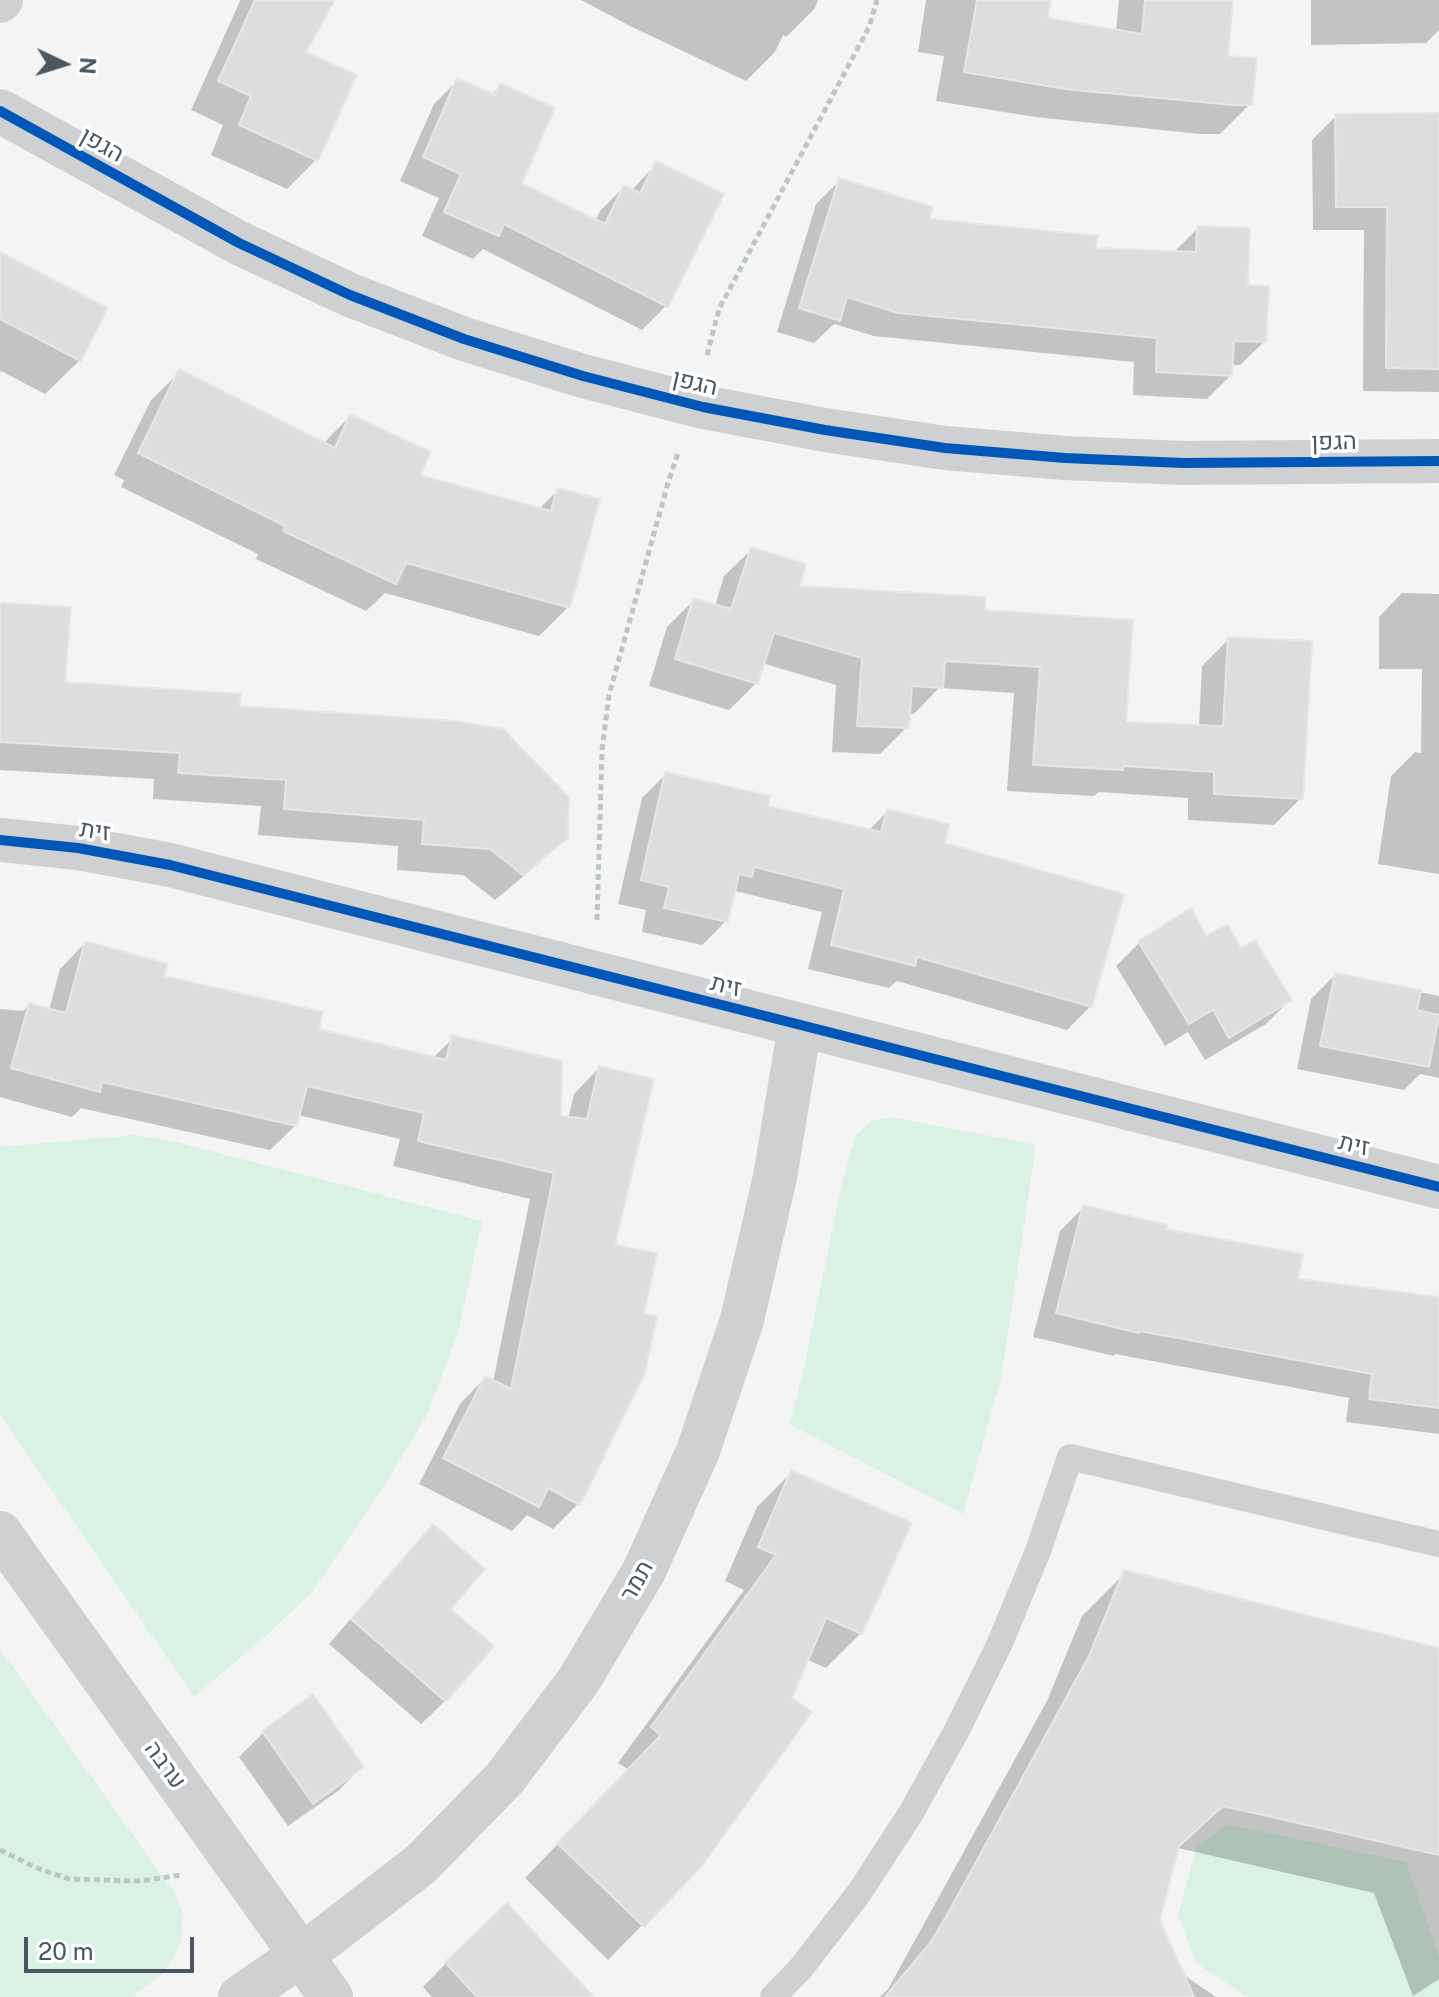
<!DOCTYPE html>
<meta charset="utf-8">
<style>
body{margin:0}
#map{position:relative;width:1439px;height:1997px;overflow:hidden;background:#f4f4f4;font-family:"Public Sans",sans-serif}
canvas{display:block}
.north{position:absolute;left:24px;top:24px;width:80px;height:80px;-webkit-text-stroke:6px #fff;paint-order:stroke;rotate:94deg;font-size:22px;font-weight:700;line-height:32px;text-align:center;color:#4a5661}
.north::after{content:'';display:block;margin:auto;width:28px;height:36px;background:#4a5661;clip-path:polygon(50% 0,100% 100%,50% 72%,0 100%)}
.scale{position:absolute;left:24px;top:1937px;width:170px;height:36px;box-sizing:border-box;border:4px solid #4a5661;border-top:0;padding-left:10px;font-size:24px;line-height:28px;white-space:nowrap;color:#4a5661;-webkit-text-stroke:6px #fff;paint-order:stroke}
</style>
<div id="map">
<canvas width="1439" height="1997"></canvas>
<div class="north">N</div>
<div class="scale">20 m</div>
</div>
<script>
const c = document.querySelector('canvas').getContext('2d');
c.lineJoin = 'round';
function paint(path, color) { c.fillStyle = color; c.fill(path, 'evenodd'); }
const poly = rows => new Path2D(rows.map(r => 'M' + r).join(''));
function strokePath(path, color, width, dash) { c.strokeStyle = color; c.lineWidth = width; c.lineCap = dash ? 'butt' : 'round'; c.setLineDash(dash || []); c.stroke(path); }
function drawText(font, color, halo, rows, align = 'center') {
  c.font = font + ' "Public Sans",Heebo,sans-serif'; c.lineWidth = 7; c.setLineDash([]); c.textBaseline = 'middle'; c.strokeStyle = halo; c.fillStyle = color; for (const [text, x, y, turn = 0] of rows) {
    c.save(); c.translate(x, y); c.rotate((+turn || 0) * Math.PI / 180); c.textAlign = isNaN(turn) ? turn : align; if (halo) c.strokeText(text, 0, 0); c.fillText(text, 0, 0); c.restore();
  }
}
const green = poly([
 [893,1117,1036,1145,1001,1379,963,1514,789,1424,803,1373,842,1182,856,1135,871,1121],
 [135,1135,172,1141,482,1221,458,1333,427,1415,383,1488,312,1592,269,1633,194,1697,0,1415,0,1147],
 [0,1649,175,1894,182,1912,181,1942,164,1973,131,1997,0,1997],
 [1227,1824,1406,1862,1439,1957,1439,1997,1248,1997,1196,1963,1178,1915,1196,1848]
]);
const shadow = poly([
 [239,0,332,0,303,53,316,160,287,189,211,155,223,125,191,110,240,1],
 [581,0,818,0,815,8,786,37,783,35,775,52,746,81,630,26],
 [926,0,1049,0,1046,19,1116,32,1119,0,1231,0,1225,58,1250,104,1220,134,1201,134,1035,117,936,101,944,56,918,52],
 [1311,0,1439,0,1439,30,1426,43,1311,45],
 [458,80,491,95,501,85,519,184,595,221,600,211,624,187,631,191,657,163,666,306,642,330,483,249,473,259,422,236,439,198,400,181,434,104],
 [1336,116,1439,131,1439,392,1363,391,1364,230,1313,230,1312,140],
 [840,180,927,221,1094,249,1174,252,1198,228,1246,287,1264,342,1240,365,1231,365,1231,375,1207,399,1133,395,1134,362,874,336,834,324,814,343,777,332,816,204],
 [0,272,80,360,45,394,1,371,0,373],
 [180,372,323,444,350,416,417,476,538,510,558,490,568,607,539,636,385,593,366,611,256,559,258,554,121,487,124,480,114,475,151,400],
 [751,550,797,587,983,612,1124,724,1199,727,1202,666,1229,639,1301,798,1274,825,1188,820,1188,798,1099,792,1094,796,1007,791,1014,693,939,688,914,714,908,713,907,727,880,754,832,752,836,685,762,663,756,683,729,710,649,686,667,627,694,600,715,606,724,576],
 [1402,593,1439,594,1439,874,1378,864,1391,776,1415,752,1421,753,1422,669,1379,669,1379,617],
 [0,605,63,684,238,708,566,837,538,864,495,900,463,875,397,870,398,846,258,835,261,806,153,799,154,779,0,770],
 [666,774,765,807,868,831,888,811,942,844,1091,1006,1067,1030,897,981,889,988,808,969,822,912,735,891,726,921,702,945,642,932,646,910,618,904,642,798],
 [1206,939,1241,951,1290,1000,1266,1024,1205,1060,1188,1032,1165,1046,1116,966,1140,942],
 [85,943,162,978,317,1030,432,1059,453,1038,559,1117,568,1119,574,1094,599,1068,613,1246,579,1503,553,1529,527,1515,512,1531,419,1484,460,1404,485,1378,493,1382,530,1199,393,1166,400,1139,298,1115,296,1125,270,1150,81,1108,72,1117,0,1097,0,1009,23,1011,29,1005,49,1010,60,969],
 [1335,975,1439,996,1439,1078,1420,1074,1404,1090,1297,1069,1311,999],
 [1084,1207,1163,1231,1296,1280,1439,1299,1439,1434,1346,1422,1349,1398,1115,1354,1114,1356,1033,1337,1060,1231],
 [792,1472,861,1633,826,1668,806,1659,700,1866,608,1960,525,1878,629,1770,618,1763,744,1590,725,1581,757,1507],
 [433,1527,448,1609,445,1701,421,1724,329,1644,410,1550],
 [1125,1573,1439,1650,1439,1979,1413,1996,1374,1893,1178,1848,1158,1920,1181,1973,1216,1997,880,1997,888,1989,1047,1701,1082,1616],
 [313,1697,362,1767,338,1791,288,1826,239,1757,263,1733],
 [446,1963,571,1997,432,1997,423,1987]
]);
const building = poly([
 [255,0,335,0,306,52,357,75,318,161,239,125,251,96,218,81,255,0],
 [977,0,1051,0,1048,18,1142,34,1145,0,1233,0,1228,56,1257,58,1252,105,1232,105,1065,89,964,72,977,0],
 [457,78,495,95,500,83,555,108,522,183,605,224,624,185,640,193,656,161,724,194,668,307,504,224,499,236,444,212,461,174,423,157,457,78],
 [1439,113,1439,369,1386,368,1387,207,1336,207,1335,114,1439,113],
 [839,178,933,207,930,219,1098,236,1096,248,1196,252,1197,226,1250,228,1248,285,1269,286,1266,342,1234,341,1232,376,1156,372,1157,338,898,313,847,297,840,321,799,308,839,178],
 [0,252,108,308,81,361,0,319,0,252],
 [179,369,335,448,350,414,431,452,420,475,551,511,557,488,600,499,570,608,406,563,396,584,283,531,285,526,138,453,179,369],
 [751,547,806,564,800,586,986,597,985,610,1133,620,1126,722,1223,726,1228,637,1312,641,1303,799,1214,794,1214,772,1123,766,1123,770,1033,765,1040,667,945,661,943,688,912,686,909,728,857,726,862,658,774,633,758,684,675,659,693,598,731,609,751,547],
 [0,603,71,607,65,682,241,694,240,706,456,721,503,729,569,797,568,838,523,875,490,849,422,844,424,820,284,809,286,780,178,773,180,753,0,742,0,603],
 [665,772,770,796,768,806,881,832,887,809,949,824,945,843,1124,894,1092,1007,917,957,915,966,831,945,844,889,754,867,752,877,739,874,728,922,664,908,669,887,641,880,665,772],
 [1191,908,1206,936,1227,924,1241,948,1255,940,1292,1000,1229,1038,1213,1010,1189,1024,1138,941,1191,908],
 [85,941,168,964,164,976,323,1012,319,1029,446,1060,452,1035,562,1061,561,1116,587,1119,599,1066,654,1079,615,1245,657,1253,644,1314,657,1316,645,1373,580,1505,548,1488,539,1507,443,1458,485,1376,511,1389,554,1173,418,1141,424,1113,307,1086,297,1126,102,1082,100,1092,11,1068,29,1003,66,1013,85,941],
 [1335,973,1421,990,1417,1010,1439,1015,1429,1067,1320,1046,1335,973],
 [1083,1205,1167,1225,1165,1229,1303,1254,1298,1279,1439,1297,1439,1408,1369,1399,1372,1374,1140,1331,1139,1333,1056,1313,1083,1205],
 [791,1470,912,1523,862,1634,826,1618,792,1698,812,1712,701,1867,644,1927,557,1843,661,1735,651,1727,776,1555,758,1547,791,1470],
 [433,1524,485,1569,451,1609,494,1646,446,1702,351,1619,433,1524],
 [1124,1570,1439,1648,1439,1855,1223,1806,1179,1846,1160,1920,1194,1997,885,1997,930,1943,947,1915,1089,1656,1124,1570],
 [313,1694,364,1767,313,1804,262,1731,313,1694],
 [507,1903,594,1997,477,1997,445,1962,507,1903]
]);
const path = poly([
 [707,355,719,309,869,27,877,0],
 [597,920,602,750,609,695,668,483,678,453],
 [0,1850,37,1868,69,1879,141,1881,181,1875]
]);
const lane = poly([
 [773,1997,801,1968,859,1893,911,1813,957,1730,1000,1643,1038,1551,1070,1457,1439,1544]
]);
const street = poly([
 [0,1,1,0],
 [0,111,239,243,350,295,464,339,583,376,703,407,825,430,945,448,1065,458,1183,463,1439,461],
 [0,840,78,848,170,865,1439,1187],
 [0,1533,331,1997],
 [240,1997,325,1938,421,1864,505,1778,579,1680,644,1571,698,1451,742,1320,775,1177,800,1025]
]);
const cycleway = poly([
 [0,111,239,243,350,295,464,339,583,376,703,407,825,430,945,448,1065,458,1183,463,1439,461],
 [0,840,78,848,170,865,1439,1187]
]);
const streetNames = [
 ["הגפן",102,145,29],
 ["הגפן",695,383,13],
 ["הגפן",1334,442,-1],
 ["זית",95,831,9],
 ["זית",726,986,14],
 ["זית",1354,1145,14],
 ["תמר",637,1581,-61],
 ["ערבה",165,1765,54]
];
paint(green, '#d9f2e3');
paint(shadow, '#0003');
paint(building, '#ddddde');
strokePath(building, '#e5e6e7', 2);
strokePath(path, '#bcc7c4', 5, [6, 4]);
strokePath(lane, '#ced0d2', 26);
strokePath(street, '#ced0d2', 44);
strokePath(cycleway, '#0057b8', 10);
drawText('24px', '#4a5661', '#fff', streetNames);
</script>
